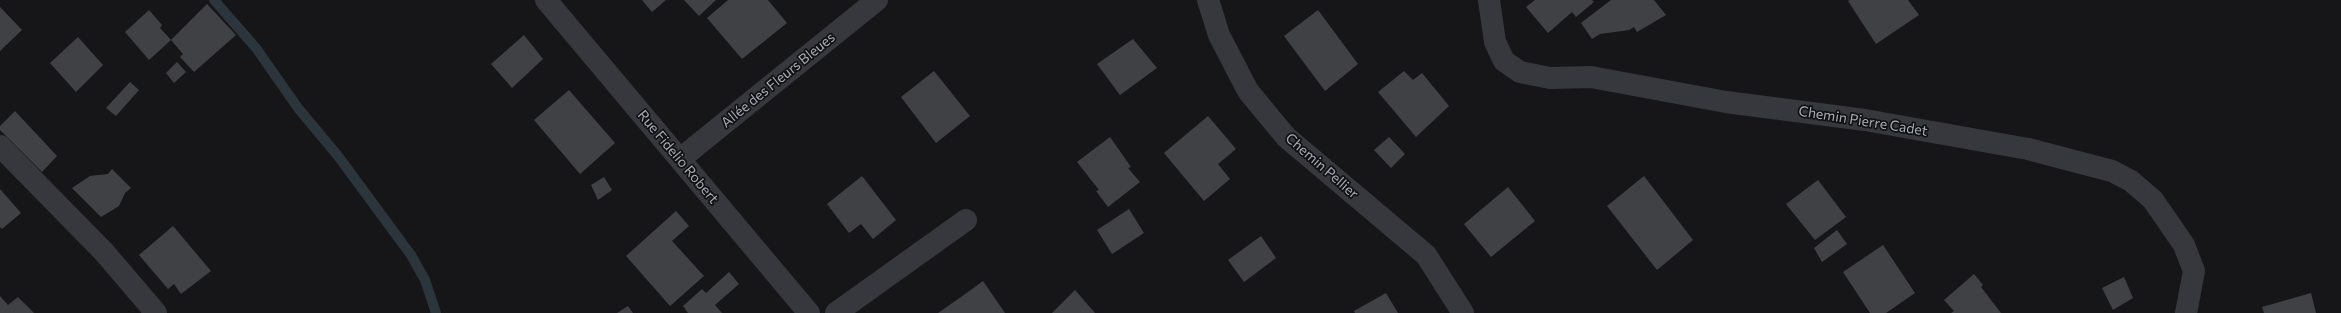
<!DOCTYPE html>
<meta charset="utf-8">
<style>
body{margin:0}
canvas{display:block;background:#161618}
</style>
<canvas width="2341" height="313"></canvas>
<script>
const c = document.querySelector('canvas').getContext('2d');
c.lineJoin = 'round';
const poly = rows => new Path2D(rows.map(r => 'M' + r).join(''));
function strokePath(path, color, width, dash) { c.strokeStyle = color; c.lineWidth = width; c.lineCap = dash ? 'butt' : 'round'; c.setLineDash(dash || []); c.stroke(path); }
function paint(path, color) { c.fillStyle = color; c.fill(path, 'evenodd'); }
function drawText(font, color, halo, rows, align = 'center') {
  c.font = font + ' Commissioner,sans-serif'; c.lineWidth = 3.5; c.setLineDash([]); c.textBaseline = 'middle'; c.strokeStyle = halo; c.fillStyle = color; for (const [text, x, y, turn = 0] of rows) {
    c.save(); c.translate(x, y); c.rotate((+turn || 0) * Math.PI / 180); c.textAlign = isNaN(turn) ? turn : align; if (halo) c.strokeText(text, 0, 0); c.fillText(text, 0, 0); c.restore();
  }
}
const stream = poly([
 [214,0,256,48,298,108,338,156,411,255,425,280,436,313]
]);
const building = poly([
 [642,0,666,0,652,12],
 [684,0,716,0,699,16],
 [728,0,768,0,787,23,742,59,707,18],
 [1535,0,1592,0,1594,2,1576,17,1572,12,1548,33,1526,7],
 [1611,0,1654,0,1666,15,1637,32,1634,27,1629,30,1600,34,1592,39,1581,23],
 [1850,0,1908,0,1919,15,1876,44,1848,1],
 [207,4,236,35,194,72,180,57,183,54,171,40],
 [0,7,22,30,0,51],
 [149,10,162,25,160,28,171,40,149,60,125,32],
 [1318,10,1358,64,1325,91,1284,36],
 [524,35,543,59,512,88,491,64],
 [78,37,103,65,76,92,50,63],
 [1133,39,1157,68,1120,95,1097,64],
 [177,62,186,72,174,83,166,73],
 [934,71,970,116,936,143,901,97],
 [1404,71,1413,80,1422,73,1449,106,1416,137,1378,92],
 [130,82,139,90,116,116,106,108],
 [569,90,615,143,580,174,534,120],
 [15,111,57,156,42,172,0,130,0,126],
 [1208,116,1236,149,1218,164,1230,179,1204,201,1164,153],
 [1110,137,1131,167,1128,168,1140,182,1108,207,1096,191,1099,190,1077,162],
 [1389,137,1405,154,1391,168,1374,150],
 [112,169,131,188,125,193,119,206,101,217,72,188,90,176,108,174],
 [862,176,896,220,873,239,861,224,849,233,827,204],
 [1644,176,1693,240,1657,270,1607,206],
 [604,177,612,190,598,200,591,185],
 [1818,180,1846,217,1815,240,1786,204],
 [1508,187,1535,221,1491,257,1464,224],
 [0,189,21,213,2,229,0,227],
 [1129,209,1144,233,1112,254,1097,230],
 [676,211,689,226,672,241,704,276,670,306,626,256],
 [173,226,211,271,181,294,174,284,168,289,139,255],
 [1837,230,1847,244,1822,262,1814,248],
 [1261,236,1276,258,1244,282,1228,260],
 [1883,245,1915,293,1886,313,1870,313,1843,272],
 [729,272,739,284,715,305,722,313,688,313,683,306,702,289,706,293],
 [1974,274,1983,285,1981,287,2001,313,1951,313,1954,311,1944,300],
 [2124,277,2133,298,2113,310,2102,288],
 [983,281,1005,313,938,313,961,297],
 [1075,290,1095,313,1052,313],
 [1386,293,1398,313,1355,313,1354,311],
 [2311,293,2316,313,2264,313,2262,307],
 [0,296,8,305,18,297,34,313,0,313],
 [628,306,633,313,617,313]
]);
const minor = poly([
 [546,0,809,313],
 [1208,0,1219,35,1248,91,1286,137,1426,255,1463,313],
 [1489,0,1495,42,1504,61,1520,72,1550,78,1591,77,1726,102,1865,120,2028,149,2112,171,2131,181,2153,200,2184,245,2194,271,2186,313],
 [0,146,104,252,156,313],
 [680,159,877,0],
 [836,313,966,220]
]);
const streetNames = [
 ["Allée des Fleurs Bleues",778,80,-39],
 ["Chemin Pierre Cadet",1863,121,9],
 ["Rue Fidelio Robert",678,157,50],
 ["Chemin Pellier",1322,166,41]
];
strokePath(stream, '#2c353c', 10);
paint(building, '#404145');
strokePath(minor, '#37383d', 22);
drawText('14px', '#a8adb8', '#111113', streetNames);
</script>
